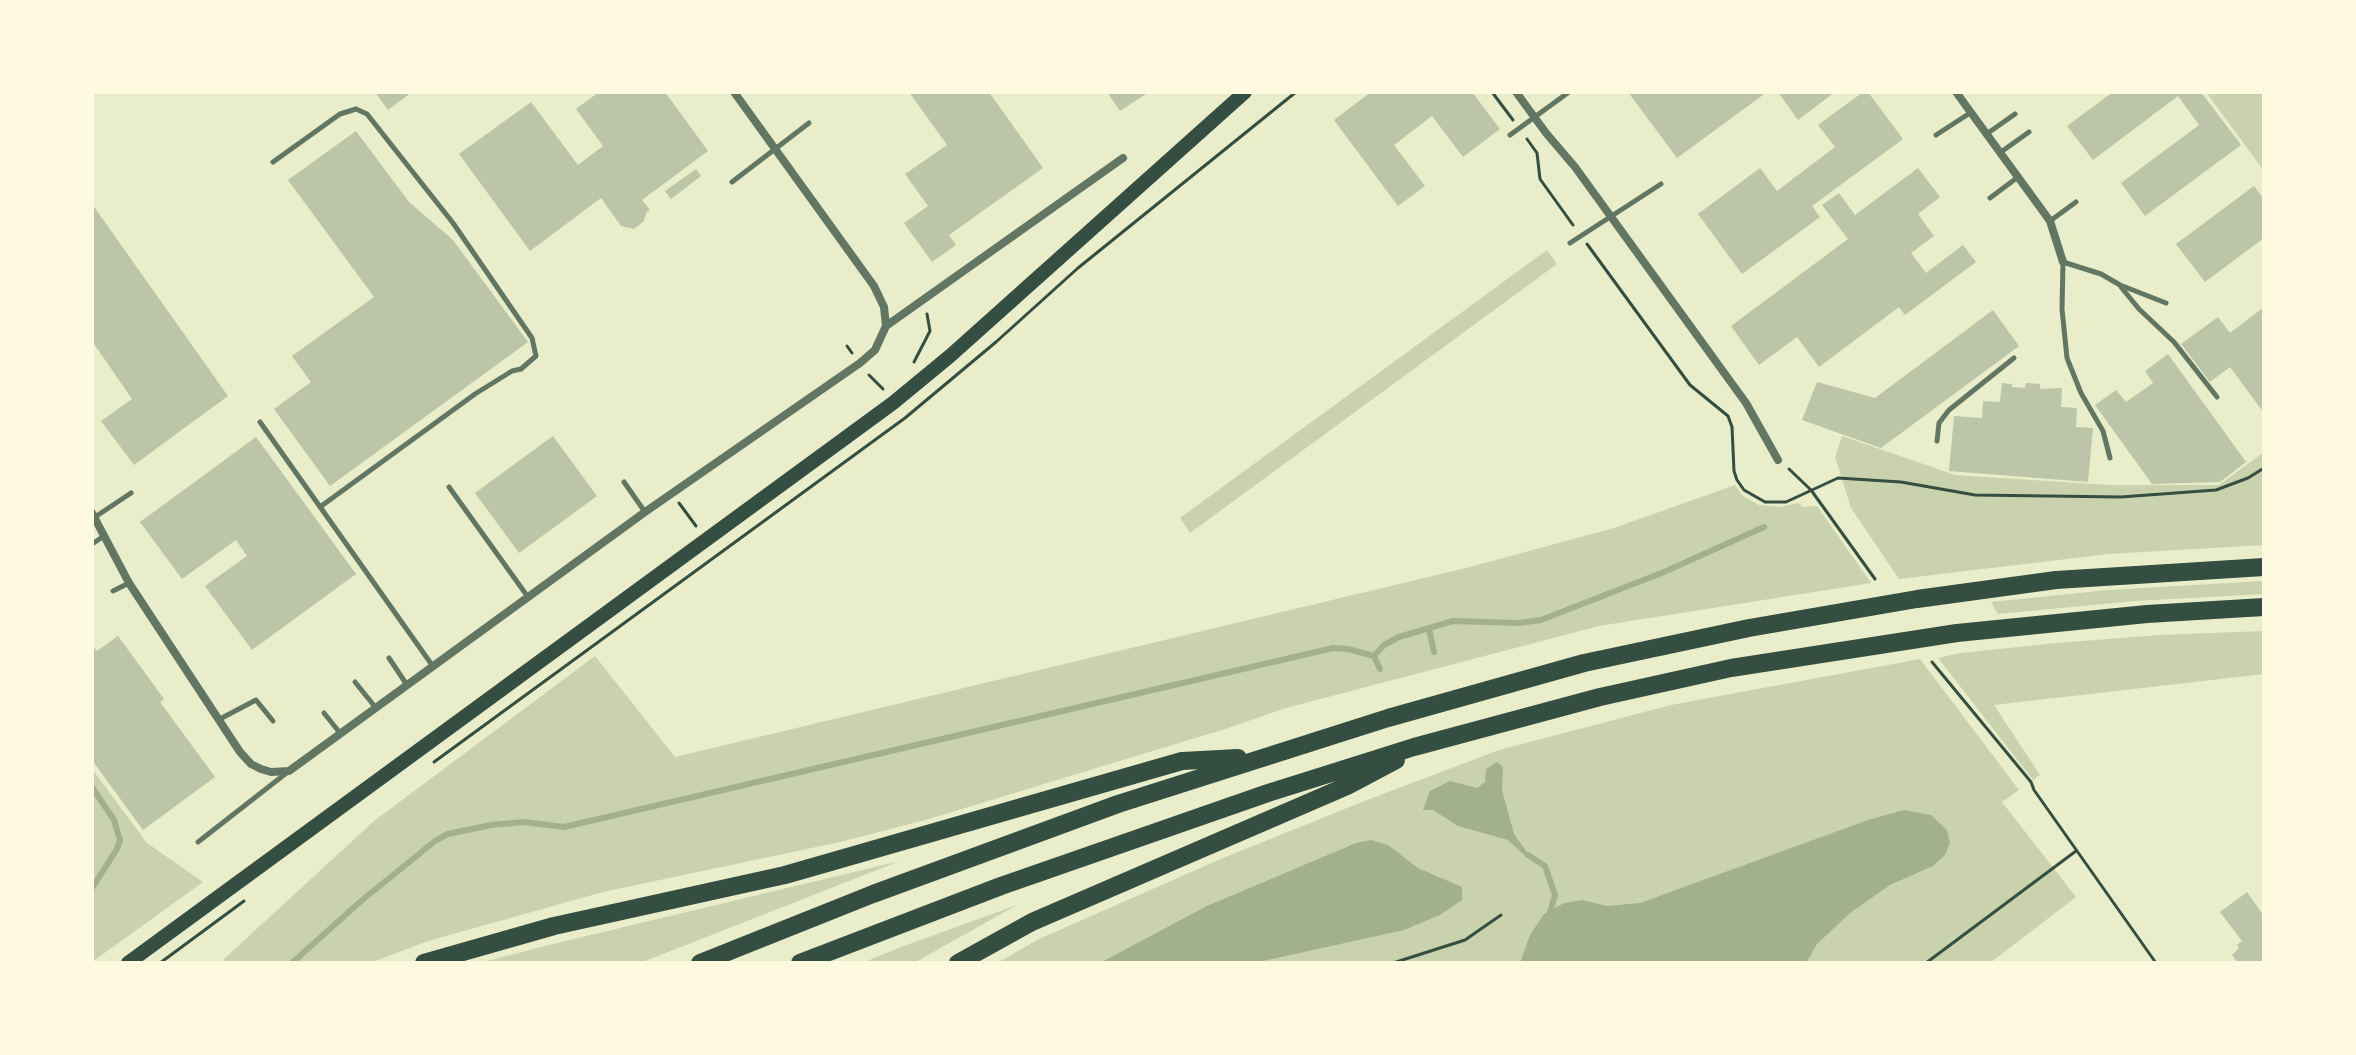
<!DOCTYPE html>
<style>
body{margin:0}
#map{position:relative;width:2356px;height:1055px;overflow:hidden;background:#e9edc9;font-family:Bitter,serif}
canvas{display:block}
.frame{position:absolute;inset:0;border:94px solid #fefae0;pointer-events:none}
</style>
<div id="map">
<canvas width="2356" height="1055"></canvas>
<div class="frame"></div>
</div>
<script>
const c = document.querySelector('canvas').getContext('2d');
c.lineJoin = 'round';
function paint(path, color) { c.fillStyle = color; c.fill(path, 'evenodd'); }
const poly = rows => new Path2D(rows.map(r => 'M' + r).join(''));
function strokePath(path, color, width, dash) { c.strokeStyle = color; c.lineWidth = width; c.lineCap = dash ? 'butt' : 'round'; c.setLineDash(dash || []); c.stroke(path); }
const green = poly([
 [2206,92,2264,92,2264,171],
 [1547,250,1557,264,1190,533,1180,518],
 [1842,436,1955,475,2110,485,2219,485,2264,452,2264,545,2109,554,1899,579,1851,508,1835,457],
 [1735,485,1743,496,1759,505,1781,507,1798,503,1803,507,1817,506,1871,583,1599,626,1286,708,1225,729,929,819,840,842,603,892,428,941,370,963,226,963,224,959,374,821,595,656,675,757,1466,568,1614,528],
 [2264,581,2264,594,2135,601,1998,614,1991,602,2108,590],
 [2264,631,2264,674,1994,705,2040,775,2033,780,1938,658,1961,653,2057,643,2159,635],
 [1920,659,2019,790,2002,802,2076,897,1990,963,997,963,1039,939,1223,858,1367,800,1499,750,1671,705],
 [92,769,147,843,203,882,92,962],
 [900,861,640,963,479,963,553,944],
 [1017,905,914,963,862,963,901,947]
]);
const water = poly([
 [1497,762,1503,767,1502,790,1514,834,1531,858,1524,855,1508,840,1458,826,1433,810,1423,810,1430,791,1450,781,1477,788,1485,782,1486,769],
 [1904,810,1931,815,1947,830,1950,843,1945,855,1933,866,1890,885,1850,913,1817,944,1806,963,1520,963,1530,935,1544,914,1564,903,1582,900,1607,906,1640,903,1868,820],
 [1371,840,1388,845,1418,868,1462,887,1462,900,1440,915,1404,930,1254,963,1100,963,1207,906,1356,843]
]);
const stream = poly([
 [1429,629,1434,652],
 [1374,656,1384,645,1399,637,1453,621,1518,623,1541,620,1664,572,1764,527],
 [1374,656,1380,669],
 [92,787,114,820,120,840,117,849,92,888],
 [1528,855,1545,866,1555,895,1549,916],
 [292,963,361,901,435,841,448,834,491,825,524,822,564,827,1333,648,1348,649,1374,656]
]);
const building = poly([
 [375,92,412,92,388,110],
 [599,92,665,92,708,151,642,200,650,210,646,213,644,221,634,229,621,226,601,198,530,251,459,154,531,102,578,165,603,146,576,109],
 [909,92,989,92,1043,168,949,235,956,245,932,262,904,223,928,206,905,174,947,145],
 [1107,92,1149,92,1120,111],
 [1371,92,1472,92,1500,129,1463,157,1432,116,1394,145,1425,186,1398,206,1334,120],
 [1628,92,1767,92,1677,158],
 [1778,92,1835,92,1798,120],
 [1863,92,1868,92,1903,139,1812,206,1820,217,1742,274,1698,214,1760,168,1777,191,1835,147,1818,125],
 [2113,92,2201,92,2241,145,2145,216,2121,183,2199,125,2178,96,2093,160,2067,126],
 [356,131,409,202,453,240,528,342,330,486,274,409,311,382,292,356,374,297,288,180],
 [1918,168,1940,197,1918,214,1934,236,1911,253,1926,273,1963,245,1976,262,1905,315,1899,307,1819,367,1797,337,1759,365,1731,326,1848,239,1822,205,1839,193,1855,215],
 [696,169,701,176,671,199,665,191],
 [2254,186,2264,199,2264,238,2205,282,2176,244],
 [92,204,228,396,134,465,101,421,132,399,92,341],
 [2264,307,2264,413,2230,367,2210,382,2181,344,2218,317,2230,333],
 [1993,310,2019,346,1881,448,1802,420,1817,382,1875,398],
 [2168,354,2246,462,2220,482,2152,484,2095,405,2116,390,2126,402,2153,383,2145,371],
 [2002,383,2012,384,2012,387,2025,388,2026,383,2040,384,2040,389,2062,388,2061,407,2077,408,2076,427,2093,428,2088,482,1949,471,1954,416,1982,418,1983,401,2000,402],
 [553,436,597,496,519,553,475,493],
 [256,437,356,574,252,650,205,586,247,556,236,540,182,579,140,522],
 [118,636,164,699,160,702,215,777,143,830,92,760,92,645,97,651],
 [2247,892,2264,916,2264,963,2238,963,2232,955,2239,948,2237,945,2242,941,2220,912]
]);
const path = poly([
 [1492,92,1513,120],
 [1527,139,1537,153,1540,179,1573,225],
 [1587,244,1690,385,1728,416,1732,427,1734,471,1737,480,1744,490,1765,502,1786,502,1838,478,1901,482,1975,495,2121,497,2216,490,2248,478,2264,468],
 [847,346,852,353],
 [914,362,930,331,927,314],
 [869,375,883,389],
 [1789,469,1811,490,1875,579],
 [679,503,696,526],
 [1932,662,2031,782,2034,790,2156,963],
 [434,762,905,418,996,342,1078,268,1296,92],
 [160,963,244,901],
 [1393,963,1465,940,1501,915],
 [1926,963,2076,851]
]);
const service = poly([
 [1988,133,2015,114],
 [1510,135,1569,92],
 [1936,135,1970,113],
 [2001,152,2029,132],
 [273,162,340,114,356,109,367,114,453,223,532,338,536,356,521,369,512,371,475,394,320,507],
 [732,182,809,123],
 [1990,198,2018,177],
 [2050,221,2076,202],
 [1570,243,1661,184],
 [2121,287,2139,309,2174,342,2217,397],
 [260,422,432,665],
 [1937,441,1939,423,1949,410,2014,358],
 [2110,458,2103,431,2081,393,2067,358,2062,309,2063,262,2101,274,2120,285,2166,303],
 [624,482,645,512],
 [449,487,528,597],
 [95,517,131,493],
 [92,544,104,536],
 [113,591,129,583],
 [389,658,407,685],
 [355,682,376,708],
 [324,713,340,733],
 [218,720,256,700,273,721],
 [198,842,289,771]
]);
const minor = poly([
 [734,92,874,286,884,307,886,326],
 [1516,92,1546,133,1575,167,1746,403,1778,460],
 [1956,92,2050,221,2063,262],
 [92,513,129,583,240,752,251,764,261,769,271,772,289,771,645,512,860,363,875,350,886,326,1123,158]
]);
const secondary = poly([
 [128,963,893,403,950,356,1245,92]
]);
const motorway = poly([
 [424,963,554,926,785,875,1182,761,1238,758],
 [700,963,873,894,1118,804,1388,718,1584,663,1749,628,1917,599,2056,580,2264,567],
 [800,963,1001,886,1268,793,1414,747,1600,697,1731,668,1957,633,2147,614,2264,607],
 [958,963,1032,922,1347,786,1396,760]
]);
paint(green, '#cad2ad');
paint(water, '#a3b18a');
strokePath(stream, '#a3b18a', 6);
paint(building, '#bcc5a7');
strokePath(path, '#344e41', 3);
strokePath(service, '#617663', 5);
strokePath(minor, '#617663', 8);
strokePath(secondary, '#344e41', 14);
strokePath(motorway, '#344e41', 18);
</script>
